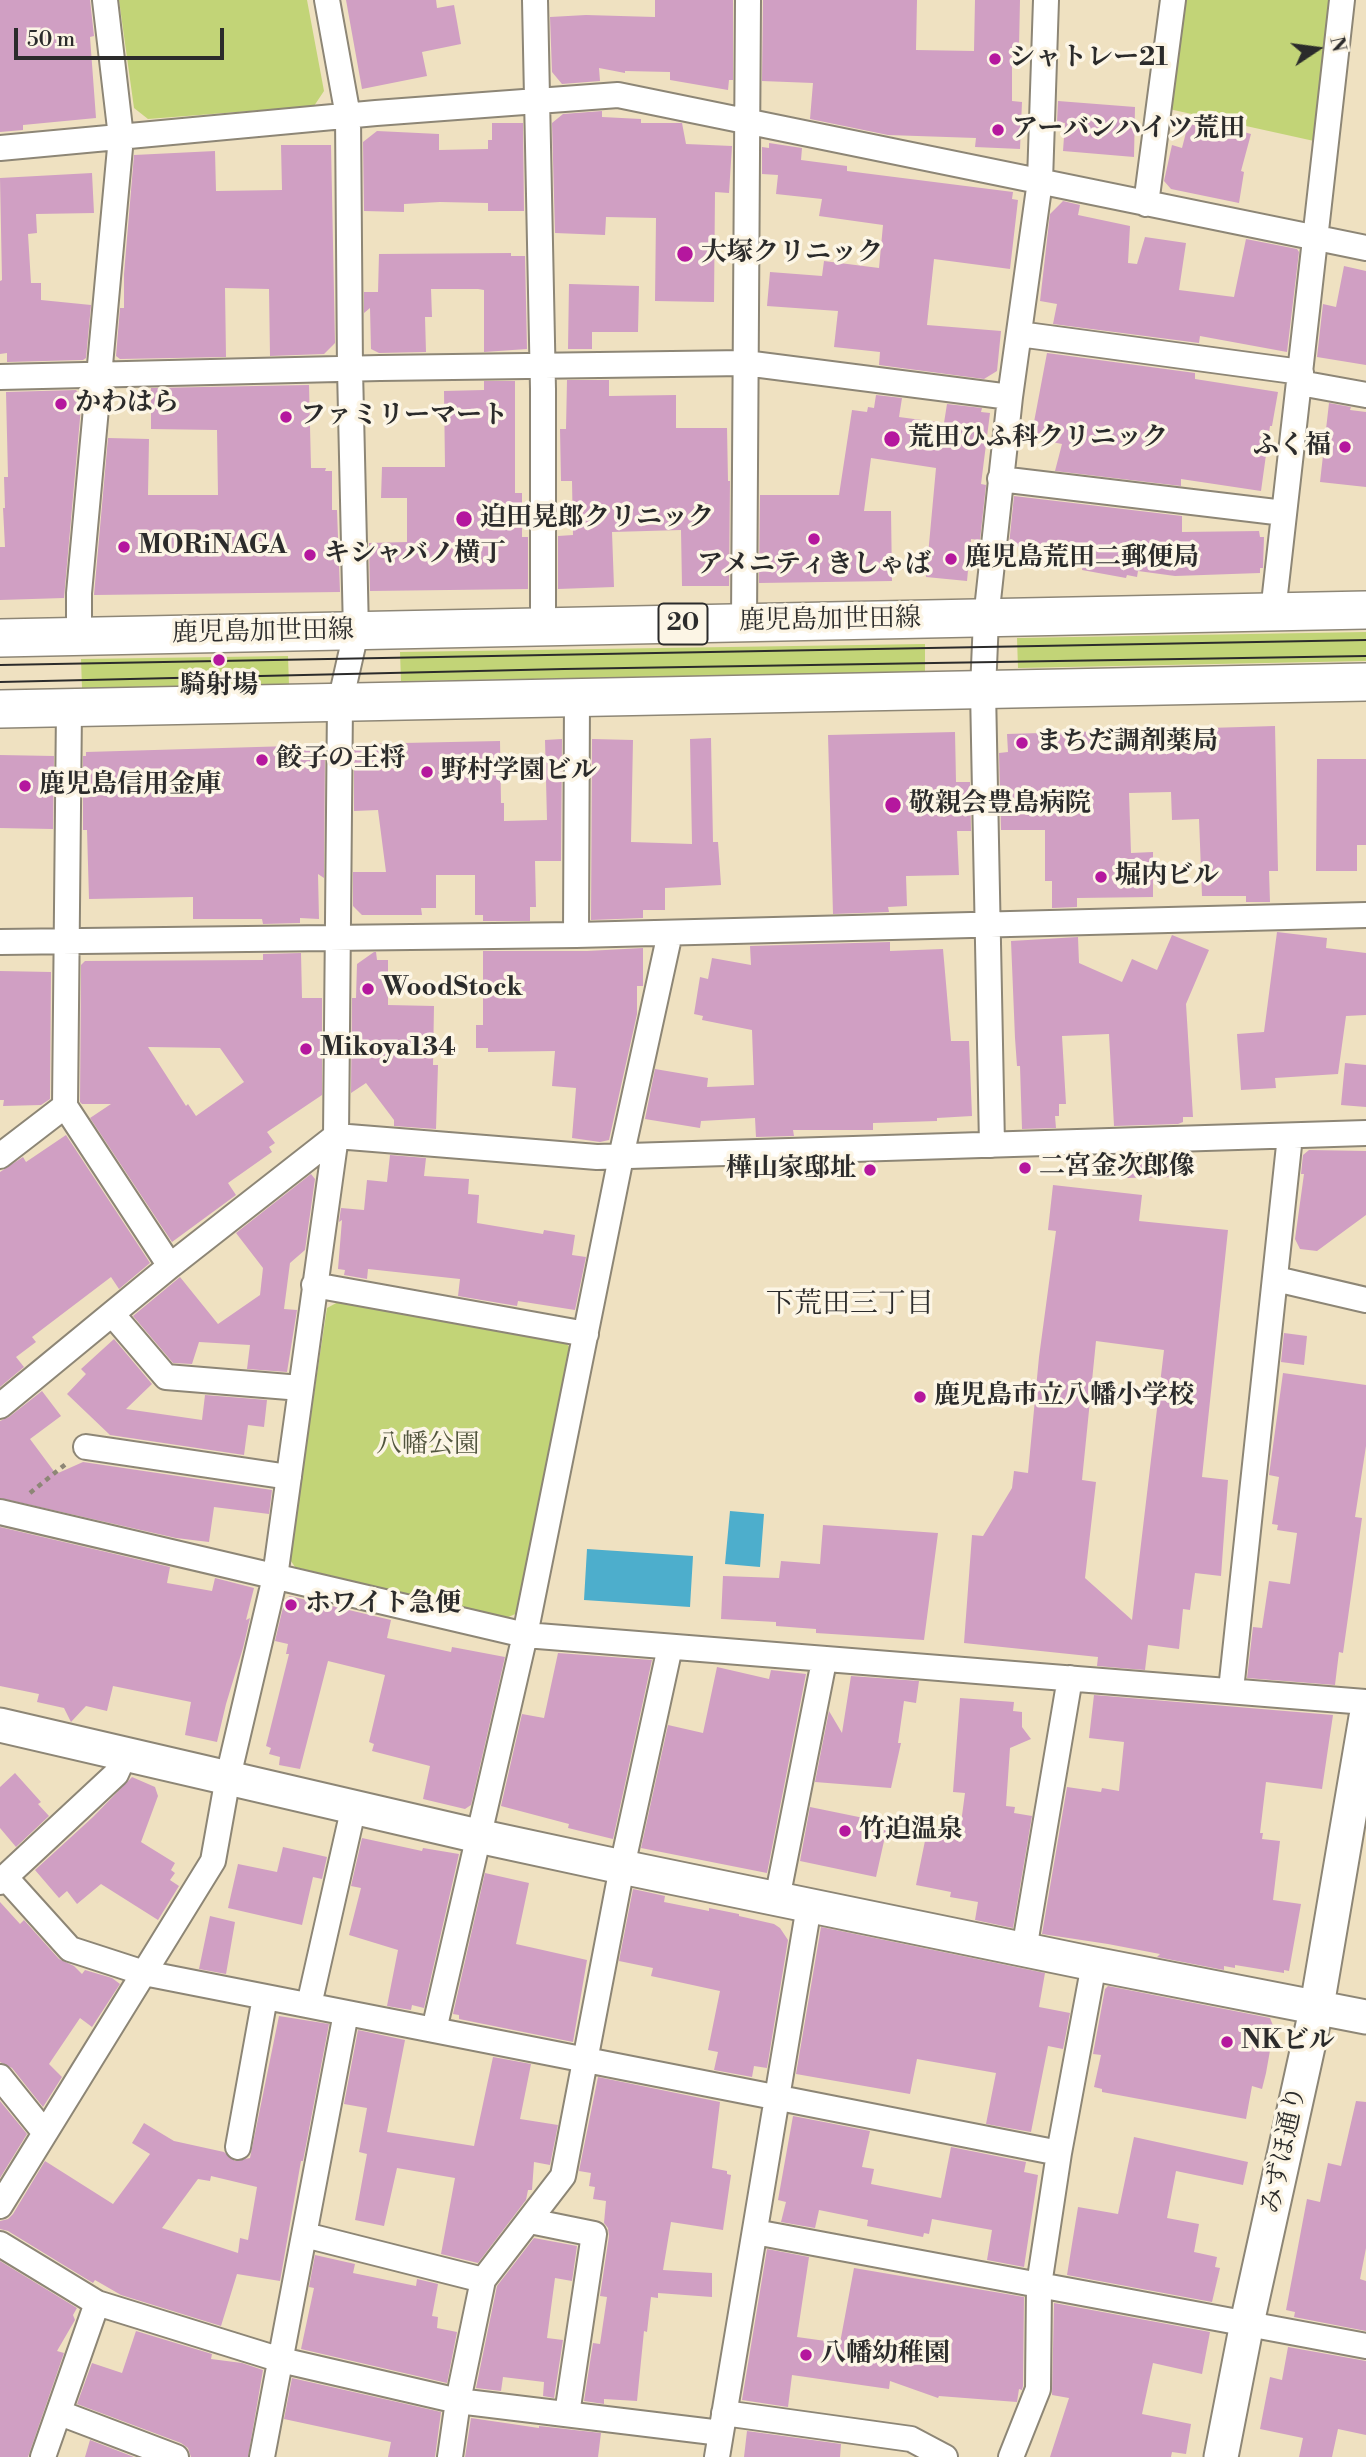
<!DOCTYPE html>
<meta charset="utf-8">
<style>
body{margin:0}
#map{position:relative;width:1366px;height:2457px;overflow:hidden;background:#efe1c1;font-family:"Libre Bodoni",serif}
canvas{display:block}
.north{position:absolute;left:1282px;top:14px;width:70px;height:70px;-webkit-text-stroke:5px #fcf5e5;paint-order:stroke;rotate:77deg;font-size:19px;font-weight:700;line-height:28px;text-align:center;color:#2b2b2b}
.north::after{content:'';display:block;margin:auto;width:24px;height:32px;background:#2b2b2b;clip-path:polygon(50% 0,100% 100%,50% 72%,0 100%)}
.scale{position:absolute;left:14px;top:28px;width:210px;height:32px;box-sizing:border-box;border:4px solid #2b2b2b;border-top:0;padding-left:9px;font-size:21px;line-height:24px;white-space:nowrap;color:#2b2b2b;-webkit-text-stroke:5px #fcf5e5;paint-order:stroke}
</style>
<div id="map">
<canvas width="1366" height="2457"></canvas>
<div class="north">N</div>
<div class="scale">50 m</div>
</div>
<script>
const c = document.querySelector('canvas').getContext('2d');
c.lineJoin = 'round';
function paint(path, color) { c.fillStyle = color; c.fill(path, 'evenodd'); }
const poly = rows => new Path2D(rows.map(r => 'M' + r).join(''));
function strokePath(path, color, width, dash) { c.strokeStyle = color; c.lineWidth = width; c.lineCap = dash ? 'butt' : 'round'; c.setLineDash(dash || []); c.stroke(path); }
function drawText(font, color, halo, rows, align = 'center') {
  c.font = font + ' "Libre Bodoni","Noto Serif JP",serif'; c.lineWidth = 7; c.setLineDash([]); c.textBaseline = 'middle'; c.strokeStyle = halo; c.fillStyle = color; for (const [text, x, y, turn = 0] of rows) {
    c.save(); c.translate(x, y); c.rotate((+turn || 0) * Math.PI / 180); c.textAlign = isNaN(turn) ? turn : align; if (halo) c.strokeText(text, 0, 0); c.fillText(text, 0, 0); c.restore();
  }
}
const green = poly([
 [119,0,307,0,324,91,314,106,148,119,134,108],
 [1184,0,1330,0,1314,141,1169,109],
 [1366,632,1366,661,1018,668,1017,638],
 [925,644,925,673,401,681,400,652],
 [288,656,289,685,82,688,81,659],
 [340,1301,565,1342,570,1348,520,1612,506,1618,295,1567,289,1558,327,1308]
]);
const water = poly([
 [730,1511,764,1514,760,1567,725,1564],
 [587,1549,693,1556,690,1607,584,1600]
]);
const building = poly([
 [0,0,90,0,94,36,90,37,96,118,23,125,23,130,0,132],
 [346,0,436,0,437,8,454,5,461,44,422,52,427,76,362,89],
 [655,0,733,0,733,80,729,80,728,90,670,80,670,72,625,71,625,73,599,68,600,81,562,84,552,72,550,17,586,15,655,17],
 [763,0,917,0,916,50,974,51,975,0,1020,0,1019,47,1012,46,1012,101,1022,102,1020,149,975,147,976,138,888,135,810,119,813,83,762,81],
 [1058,101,1135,107,1134,157,1063,151,1065,123,1057,122],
 [602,111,602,117,641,119,641,123,682,123,686,144,732,146,729,193,715,192,714,302,655,301,656,218,606,217,605,235,555,233,552,123,563,114],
 [1190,117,1251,134,1241,171,1244,172,1239,203,1171,189,1164,181,1172,145,1182,148],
 [492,123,523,123,524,211,488,211,488,203,440,202,404,204,404,212,364,211,363,142,377,131,439,134,439,150,488,149,488,140,492,140],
 [769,143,802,148,801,160,847,166,847,171,1013,192,1012,199,1018,200,1010,269,934,259,927,325,1001,331,997,371,984,379,879,365,880,352,834,347,838,311,767,306,770,272,822,276,824,261,879,268,883,225,819,216,822,199,776,194,778,175,762,174,762,147,769,148],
 [281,145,331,145,335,343,324,354,270,356,269,289,225,288,226,357,120,359,116,356,120,308,124,308,124,274,134,155,215,151,216,191,282,190],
 [92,173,94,213,36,214,37,233,28,234,31,283,41,283,41,300,91,305,86,358,83,360,7,362,7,353,0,354,0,281,2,280,0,178],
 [1063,201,1080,205,1078,215,1130,226,1128,263,1137,264,1145,237,1186,243,1179,290,1234,297,1246,239,1297,249,1299,252,1287,352,1200,336,1199,343,1053,324,1057,304,1040,301,1050,214],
 [511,253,511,256,525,256,527,349,484,352,484,290,478,289,431,289,432,317,425,317,426,352,379,353,371,349,370,308,364,313,364,292,378,292,379,254],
 [1344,266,1366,271,1366,365,1317,357,1323,304,1336,307],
 [569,284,639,286,638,332,592,332,592,349,568,349],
 [1047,353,1195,373,1195,379,1278,392,1272,426,1270,426,1261,491,1181,479,1181,486,1055,471,1062,444,1031,438],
 [567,380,609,380,609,396,676,395,676,428,727,428,728,481,730,481,729,586,682,586,681,530,612,532,614,587,558,589,558,536,573,535,572,481,561,481,560,429,566,429],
 [484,381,515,381,515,493,522,493,522,537,528,537,528,589,370,591,369,543,407,542,407,498,381,498,382,467,445,467,444,391,484,390],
 [309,385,311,468,326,468,325,471,332,471,332,510,337,510,340,592,94,595,108,438,149,439,148,495,218,495,217,430,151,429,151,388],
 [76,390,82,396,64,598,0,600,0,547,5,547,3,508,5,508,4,477,8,477,6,392],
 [876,395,902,398,899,417,944,423,947,404,982,408,981,412,990,413,981,484,986,485,980,540,971,539,967,581,926,577,936,468,871,458,864,511,891,511,892,581,759,583,760,495,839,495,852,410,867,412,868,407,874,408],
 [1329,403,1351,407,1350,410,1366,412,1366,487,1320,482],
 [1014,496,1182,516,1182,532,1259,531,1260,537,1264,537,1263,568,1260,568,1260,573,1175,576,1138,571,1137,577,1127,575,1126,578,1082,570,1084,557,1009,545],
 [1275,726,1278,871,1269,871,1270,902,1246,902,1246,896,1202,896,1199,819,1172,820,1171,792,1129,793,1131,853,1153,852,1153,897,1077,898,1077,907,1052,908,1052,881,1045,881,1045,830,1001,830,999,753,1008,752,1007,734],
 [955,732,956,782,970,782,971,831,957,831,959,875,906,876,907,906,888,907,889,912,833,914,828,735],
 [711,738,713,842,718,842,721,885,665,888,665,910,643,910,643,918,591,920,592,739,633,740,631,842,692,844,690,739],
 [562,739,561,861,535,861,536,907,530,907,530,921,483,921,483,915,475,915,475,875,436,875,436,908,421,908,422,915,362,915,353,906,353,872,386,872,378,810,354,811,354,744,500,741,501,803,504,803,504,821,547,820,545,740],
 [325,745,324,878,318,874,319,919,300,918,300,923,263,924,262,919,193,919,193,897,89,899,87,830,83,830,83,756,86,756,86,752],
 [0,755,54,756,53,829,0,828],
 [1317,759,1366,759,1366,845,1357,845,1357,871,1316,871],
 [1277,932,1327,938,1326,948,1366,953,1366,1015,1346,1016,1338,1074,1275,1078,1276,1088,1241,1090,1237,1034,1264,1032],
 [1172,935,1209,950,1186,1004,1193,1117,1183,1117,1183,1122,1178,1124,1114,1126,1109,1034,1062,1036,1066,1104,1059,1104,1059,1116,1055,1116,1056,1128,1022,1129,1020,1066,1017,1066,1015,1038,1011,941,1078,937,1079,963,1122,982,1132,959,1157,970],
 [890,942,890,951,943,949,951,1041,969,1041,972,1116,937,1118,937,1121,873,1123,873,1130,793,1130,794,1136,756,1137,755,1118,701,1121,700,1128,645,1119,655,1069,708,1078,707,1087,754,1085,752,1030,702,1020,703,1016,694,1014,700,977,708,979,712,958,751,965,750,946],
 [643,948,643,986,637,986,637,1014,609,1140,600,1142,572,1138,576,1088,552,1086,555,1051,488,1052,488,1048,476,1048,476,1025,483,1025,483,951,587,951],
 [374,952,376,952,377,960,388,960,388,1005,434,1006,433,1065,438,1065,436,1129,394,1126,394,1120,366,1083,351,1093,352,998,356,998,357,964],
 [301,953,302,998,322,998,322,1095,267,1132,275,1143,269,1147,272,1152,228,1183,236,1195,172,1242,90,1118,111,1104,82,1104,80,1102,81,965,85,961,263,960,263,954],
 [148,1047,220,1048,244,1082,196,1116,188,1104,186,1106],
 [0,971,51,972,50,1099,41,1105,3,1106,4,1100,0,1100],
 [1345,1063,1366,1065,1366,1107,1341,1105],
 [66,1135,150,1263,119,1289,111,1277,32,1337,36,1342,16,1357,24,1367,0,1387,0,1172,23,1157,26,1162],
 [1309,1150,1366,1151,1366,1215,1317,1251,1300,1249,1295,1239,1304,1174,1301,1174,1303,1155],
 [1179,1154,1179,1177,1125,1178,1126,1155],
 [390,1155,426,1158,424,1176,469,1179,468,1194,479,1195,477,1223,543,1234,544,1230,575,1235,572,1255,586,1257,575,1310,518,1301,517,1306,458,1296,460,1279,368,1269,367,1279,344,1275,345,1270,338,1269,342,1220,339,1222,341,1208,364,1210,367,1180,387,1182],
 [311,1174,315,1179,305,1250,290,1263,284,1309,297,1310,287,1372,247,1369,250,1345,199,1342,192,1364,173,1363,133,1316,180,1277,218,1324,260,1295,263,1268,236,1233],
 [1053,1185,1142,1195,1139,1221,1228,1230,1202,1477,1228,1480,1221,1576,1195,1573,1190,1610,1183,1609,1179,1649,1148,1645,1145,1670,1097,1666,1098,1657,964,1643,972,1535,983,1536,1012,1488,1014,1471,1028,1473,1039,1357,1056,1231,1048,1230],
 [1096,1341,1164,1350,1132,1620,1085,1578,1096,1482,1082,1480],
 [1284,1333,1307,1336,1304,1365,1281,1362],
 [114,1339,152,1384,126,1409,202,1420,205,1395,267,1400,264,1427,248,1425,244,1455,110,1435,67,1394,86,1374,81,1369],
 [1283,1373,1366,1385,1366,1446,1355,1517,1362,1518,1343,1653,1339,1652,1335,1685,1247,1678,1253,1627,1262,1628,1269,1581,1290,1584,1297,1533,1277,1530,1278,1525,1272,1524,1279,1477,1269,1475],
 [42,1391,61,1416,30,1439,56,1474,83,1462,272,1490,269,1514,214,1507,209,1542,176,1538,0,1498,0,1421,9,1417],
 [823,1525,938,1533,924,1640,816,1633,816,1629,776,1626,776,1622,721,1619,723,1576,779,1578,781,1561,820,1564],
 [0,1527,170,1567,167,1583,212,1591,215,1578,254,1588,246,1620,250,1618,243,1648,226,1704,217,1742,185,1735,191,1702,113,1686,107,1711,86,1706,71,1722,64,1708,37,1702,39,1694,0,1686],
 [290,1596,391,1620,387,1638,451,1652,452,1647,505,1657,471,1805,465,1809,423,1799,430,1766,372,1751,374,1744,369,1742,385,1675,328,1661,300,1769,279,1765,280,1757,269,1754,271,1748,266,1746,289,1654,286,1654,288,1644,275,1641,285,1599],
 [558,1653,652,1660,613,1839,568,1828,569,1824,501,1806,522,1714,544,1718],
 [717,1667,769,1679,771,1670,806,1674,767,1873,641,1848,668,1725,703,1733],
 [851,1676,919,1681,916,1703,904,1701,898,1743,901,1743,891,1788,815,1782,829,1711,842,1733],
 [1094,1695,1333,1715,1322,1789,1266,1782,1260,1833,1263,1833,1262,1839,1280,1841,1273,1900,1301,1904,1289,1971,1284,1970,1284,1973,1235,1965,1235,1968,1224,1966,1224,1970,1157,1957,1160,1954,1108,1944,1042,1934,1067,1787,1101,1792,1102,1788,1119,1791,1124,1742,1089,1738],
 [960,1698,1014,1702,1013,1711,1022,1712,1022,1727,1031,1739,1010,1748,1006,1806,1015,1807,1014,1813,1032,1816,1013,1928,975,1920,978,1902,950,1897,951,1892,916,1885,927,1831,959,1838,965,1793,953,1792],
 [15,1773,41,1802,38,1804,49,1816,16,1847,0,1828,0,1787],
 [132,1777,155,1787,158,1796,141,1842,175,1863,171,1870,175,1873,170,1880,179,1886,158,1920,101,1884,77,1904,67,1891,59,1898,35,1870,93,1817],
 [810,1807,888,1823,876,1877,800,1861],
 [362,1838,422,1851,423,1848,459,1854,424,2008,412,2005,411,2010,387,2006,398,1950,349,1935,361,1888,351,1886],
 [283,1847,327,1857,322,1879,313,1877,302,1925,228,1908,238,1864,277,1872],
 [485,1873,529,1883,516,1944,587,1960,573,2042,459,2019,459,2015,453,2014],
 [633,1889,665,1896,664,1902,709,1911,709,1908,739,1914,739,1916,774,1924,780,1928,788,1940,767,2068,754,2066,752,2077,714,2070,718,2052,708,2050,720,1991,651,1976,653,1968,619,1961],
 [0,1902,20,1924,24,1920,59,1959,74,1966,82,1974,85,1970,112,1978,120,1984,92,2027,80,2018,49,2064,62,2077,43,2107,12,2068,0,2062],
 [210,1916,235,1922,226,1974,199,1969],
 [821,1927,1045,1973,1039,2007,1070,2013,1063,2049,1048,2046,1031,2132,986,2124,996,2073,917,2059,910,2094,796,2074],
 [1108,1986,1270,2018,1274,2028,1266,2073,1262,2089,1252,2086,1246,2119,1102,2092,1102,2089,1094,2087,1101,2055,1093,2054,1105,1989],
 [279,2016,329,2024,303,2161,301,2161,280,2281,237,2274,221,2326,121,2295,95,2280,93,2283,8,2231,0,2229,0,2221,8,2219,13,2214,45,2161,113,2204,150,2154,132,2143,144,2123,174,2141,224,2152,235,2161,250,2158],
 [211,2176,257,2187,248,2240,240,2238,238,2253,162,2228,198,2179,210,2181],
 [358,2030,405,2040,387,2132,474,2146,493,2057,531,2064,520,2119,558,2125,550,2165,534,2162,532,2190,528,2190,526,2200,478,2263,441,2254,455,2178,397,2168,384,2226,355,2220,367,2154,359,2152,367,2108,344,2104],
 [598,2077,720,2102,712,2168,727,2171,727,2174,731,2175,723,2230,671,2222,663,2270,712,2273,712,2297,658,2293,658,2298,651,2297,647,2332,644,2331,637,2401,604,2399,604,2404,584,2401,593,2343,600,2344,607,2297,600,2296,609,2236,608,2228,604,2223,606,2201,593,2199,595,2187,589,2186,591,2173,579,2171],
 [0,2101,27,2134,0,2178],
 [1356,2101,1366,2102,1366,2248,1360,2279,1366,2281,1366,2331,1294,2317,1295,2312,1286,2310,1307,2199,1320,2202,1328,2163,1341,2166],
 [793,2116,870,2131,862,2167,874,2169,871,2184,941,2198,951,2147,1026,2162,1024,2172,1038,2175,1024,2267,987,2260,992,2230,932,2219,929,2234,924,2233,923,2237,867,2226,868,2220,819,2210,815,2228,781,2222,786,2202,778,2200],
 [1134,2137,1248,2162,1243,2185,1176,2171,1167,2218,1199,2224,1194,2252,1217,2257,1215,2267,1220,2268,1212,2302,1067,2275,1078,2207,1118,2214],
 [534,2238,577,2246,572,2281,555,2278,547,2338,563,2340,554,2398,543,2396,544,2382,503,2377,501,2391,476,2388,497,2286],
 [767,2249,809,2257,797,2337,840,2343,854,2268,1024,2297,1023,2386,1022,2390,1019,2389,1017,2402,939,2396,938,2398,890,2381,889,2389,792,2375,788,2407,742,2400],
 [315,2255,355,2264,353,2273,416,2286,417,2279,438,2284,432,2316,438,2317,437,2328,457,2332,447,2383,301,2349,314,2288,309,2287],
 [0,2261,77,2308,73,2315,75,2320,57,2351,64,2353,28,2457,0,2457],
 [1054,2303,1210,2332,1202,2374,1153,2363,1142,2414,1191,2424,1186,2454,1172,2452,1171,2457,1050,2457,1069,2398,1052,2395],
 [136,2331,212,2354,211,2359,242,2363,263,2370,248,2457,191,2457,188,2448,181,2443,77,2404,92,2363,122,2373],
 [1288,2347,1366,2361,1366,2435,1338,2429,1332,2457,1299,2457,1303,2438,1260,2429,1270,2377,1282,2380],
 [292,2378,441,2412,435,2457,388,2457,391,2442,284,2419],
 [471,2418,539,2428,539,2426,601,2433,598,2457,465,2457],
 [747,2431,841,2444,840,2457,744,2457],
 [90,2440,134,2457,85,2457]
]);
const path = poly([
 [30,1493,67,1463]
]);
const street = poly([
 [535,0,543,389,543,629],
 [0,148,376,113,618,95,1366,248],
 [1146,204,1173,0],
 [1019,334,1301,372],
 [0,377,380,368,745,363,1010,397],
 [1300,383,1366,395],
 [1000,479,1284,513],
 [1273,612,1342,0],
 [744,622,748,0],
 [79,637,79,593,121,137,105,0],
 [576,935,577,696],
 [0,942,576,935,1366,915],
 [65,1106,170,1266],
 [992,1145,983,690,986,619,1010,397,1040,181,1046,0],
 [0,1156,65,1106,69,708],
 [1276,1279,1366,1300],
 [314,1285,586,1334],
 [113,1315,166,1377,301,1388],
 [0,1406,170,1266,336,1136,597,1157,1366,1133],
 [86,1447,289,1477],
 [0,1512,525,1635,1366,1702],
 [1231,1690,1290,1136],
 [5,1877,70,1949,144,1973,1059,2153],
 [0,1882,116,1774,125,1754],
 [777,1899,824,1661],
 [1024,1950,1070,1678],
 [309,2005,354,1806],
 [434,2030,525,1635,621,1157,670,933],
 [0,2077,45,2133],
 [238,2147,265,1997],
 [0,2206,213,1861,228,1777,275,1577,336,1136,340,703,356,632,350,369,348,116,327,0],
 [530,2221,594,2234,567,2414],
 [755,2232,1366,2346],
 [305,2235,483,2280],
 [0,2244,97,2303,281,2360,458,2401,721,2433],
 [60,2413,176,2457],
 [724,2413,911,2439,945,2457],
 [43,2457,97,2303],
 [262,2457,346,2013],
 [450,2457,458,2401,483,2280,563,2176,622,1867,670,1647],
 [717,2457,809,1906],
 [1011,2457,1038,2389,1039,2285,1059,2153,1094,1964]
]);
const secondary = poly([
 [0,1725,478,1836,622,1867,1094,1964,1366,2017],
 [1221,2457,1247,2323,1317,2006,1366,1717]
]);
const primary = poly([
 [0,638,1366,610],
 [0,709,1366,682]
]);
const tram = poly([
 [0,665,1366,640],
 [0,682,564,669,1366,656]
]);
const markers = [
 [995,59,7,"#b5179e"],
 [998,130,7,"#b5179e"],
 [685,254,9,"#b5179e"],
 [61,404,7,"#b5179e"],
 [286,417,7,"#b5179e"],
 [892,439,9,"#b5179e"],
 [1345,447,7,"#b5179e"],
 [464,519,9,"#b5179e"],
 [814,539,7,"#b5179e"],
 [124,547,7,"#b5179e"],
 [310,555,7,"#b5179e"],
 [951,559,7,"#b5179e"],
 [219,660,7,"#b5179e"],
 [1022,743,7,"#b5179e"],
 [262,760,7,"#b5179e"],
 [427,772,7,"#b5179e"],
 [25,786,7,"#b5179e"],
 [893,805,9,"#b5179e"],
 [1101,877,7,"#b5179e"],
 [368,989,7,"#b5179e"],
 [306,1049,7,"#b5179e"],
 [1025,1168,7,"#b5179e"],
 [870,1170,7,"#b5179e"],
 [920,1397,7,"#b5179e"],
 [291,1605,7,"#b5179e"],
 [845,1831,7,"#b5179e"],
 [1227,2042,7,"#b5179e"],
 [806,2355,7,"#b5179e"]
];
const shields = [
 [683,624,49]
];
const shieldNames = [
 ["20",683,624]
];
const poiNames = [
 ["シャトレー21",1009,59],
 ["アーバンハイツ荒田",1012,130],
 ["大塚クリニック",701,254],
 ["かわはら",75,404],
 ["ファミリーマート",300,417],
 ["荒田ひふ科クリニック",908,439],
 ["ふく福",1331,447,"right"],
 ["迫田晃郎クリニック",480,519],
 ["MORiNAGA",138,547],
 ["キシャバノ横丁",324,555],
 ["鹿児島荒田二郵便局",965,559],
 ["アメニティきしゃば",814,566,"center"],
 ["騎射場",219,687,"center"],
 ["まちだ調剤薬局",1036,743],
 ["餃子の王将",276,760],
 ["野村学園ビル",441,772],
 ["鹿児島信用金庫",39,786],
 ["敬親会豊島病院",909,805],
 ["堀内ビル",1115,877],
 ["WoodStock",382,989],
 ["Mikoya134",320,1049],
 ["二宮金次郎像",1039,1168],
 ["樺山家邸址",856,1170,"right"],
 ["鹿児島市立八幡小学校",934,1397],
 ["ホワイト急便",305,1605],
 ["竹迫温泉",859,1831],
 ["NKビル",1241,2042],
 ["八幡幼稚園",820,2355]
];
const streetNames = [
 ["鹿児島加世田線",830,621,-1],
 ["鹿児島加世田線",263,633,-1],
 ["みずほ通り",1285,2150,-78]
];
const parkNames = [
 ["八幡公園",428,1446]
];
const neighbourhoodNames = [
 ["下荒田三丁目",850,1305]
];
paint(green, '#c2d477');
paint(water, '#4daecc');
paint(building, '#d09fc3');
strokePath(street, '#8d8676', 28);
strokePath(secondary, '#8d8676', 37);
strokePath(primary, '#8d8676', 40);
strokePath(path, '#8d8676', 4.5, [5, 5]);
strokePath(street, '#fff', 24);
strokePath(secondary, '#fff', 33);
strokePath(primary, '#fff', 37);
strokePath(tram, '#2b2b2b', 2);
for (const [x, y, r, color] of markers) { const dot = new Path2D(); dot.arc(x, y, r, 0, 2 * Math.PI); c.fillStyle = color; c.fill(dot); strokePath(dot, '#fcf5e5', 2.5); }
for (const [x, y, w] of shields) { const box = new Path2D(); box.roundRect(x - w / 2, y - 20.5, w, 41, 5); c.fillStyle = '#fcf5e5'; c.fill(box); strokePath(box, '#2b2b2b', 2); }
drawText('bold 24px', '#2b2b2b', null, shieldNames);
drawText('bold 26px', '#2b2b2b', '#fcf5e5', poiNames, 'left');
drawText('26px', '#2b2b2b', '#fcf5e5', streetNames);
drawText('26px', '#51553e', '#fcf5e5', parkNames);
drawText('28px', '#2b2b2b', '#fcf5e5', neighbourhoodNames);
</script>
